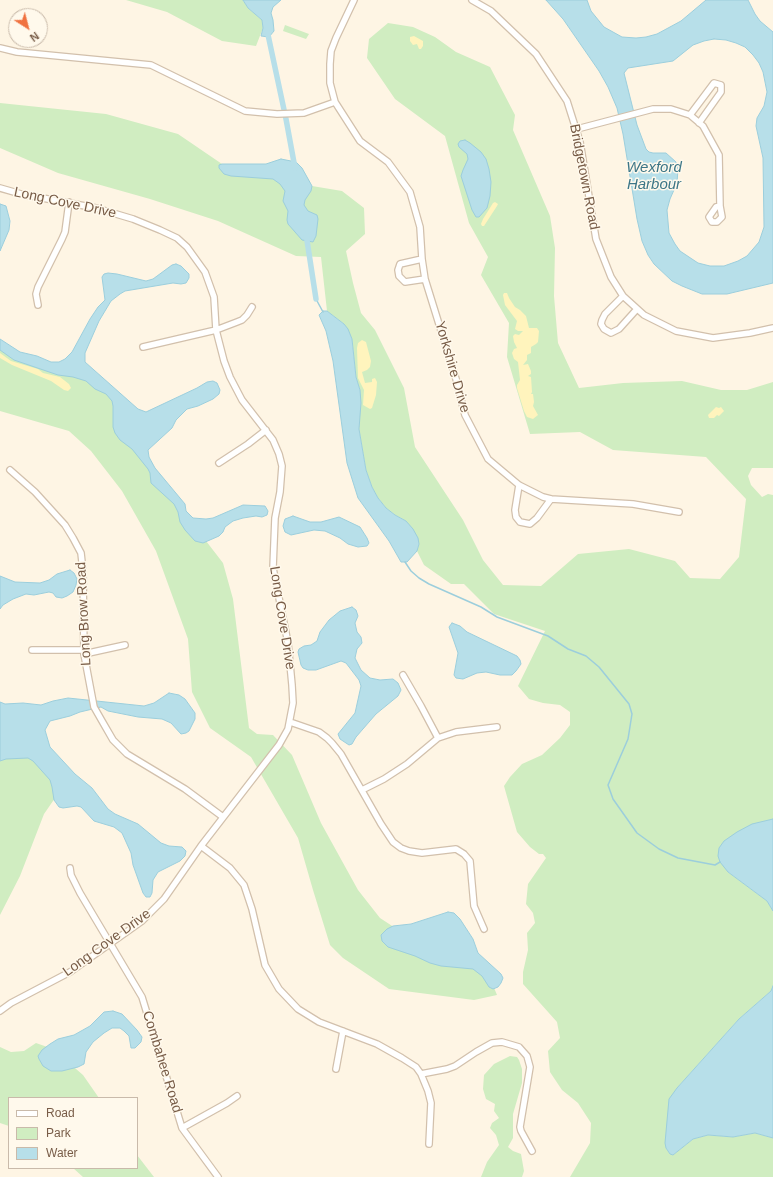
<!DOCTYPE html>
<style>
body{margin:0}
#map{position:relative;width:773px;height:1177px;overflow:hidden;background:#fef5e4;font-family:Helvetica,sans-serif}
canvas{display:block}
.legend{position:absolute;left:8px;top:1097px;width:130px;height:72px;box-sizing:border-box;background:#fff9ec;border:1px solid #c9baaa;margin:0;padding:5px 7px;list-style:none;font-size:12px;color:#785c47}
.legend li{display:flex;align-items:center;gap:8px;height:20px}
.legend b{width:20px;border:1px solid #c9baaa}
.north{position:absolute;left:8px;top:8px;width:40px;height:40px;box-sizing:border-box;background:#fff9ec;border:1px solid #c9baaa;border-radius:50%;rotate:144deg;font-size:11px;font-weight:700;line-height:16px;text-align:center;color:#785c47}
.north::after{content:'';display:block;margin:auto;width:14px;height:18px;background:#f07240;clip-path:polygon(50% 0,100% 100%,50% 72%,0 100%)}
</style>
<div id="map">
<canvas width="773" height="1177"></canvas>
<ul class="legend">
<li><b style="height:5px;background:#fff"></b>Road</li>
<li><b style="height:11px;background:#d0edc1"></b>Park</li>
<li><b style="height:11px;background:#b7dfe9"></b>Water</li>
</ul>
<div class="north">N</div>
</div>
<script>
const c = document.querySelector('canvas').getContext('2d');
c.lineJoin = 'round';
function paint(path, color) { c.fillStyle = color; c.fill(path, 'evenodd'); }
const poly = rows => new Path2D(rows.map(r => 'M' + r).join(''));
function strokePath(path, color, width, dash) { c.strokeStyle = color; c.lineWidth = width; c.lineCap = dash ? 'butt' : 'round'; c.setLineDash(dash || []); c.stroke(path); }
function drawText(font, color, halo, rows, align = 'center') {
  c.font = font + ' Helvetica,sans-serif'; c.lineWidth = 3; c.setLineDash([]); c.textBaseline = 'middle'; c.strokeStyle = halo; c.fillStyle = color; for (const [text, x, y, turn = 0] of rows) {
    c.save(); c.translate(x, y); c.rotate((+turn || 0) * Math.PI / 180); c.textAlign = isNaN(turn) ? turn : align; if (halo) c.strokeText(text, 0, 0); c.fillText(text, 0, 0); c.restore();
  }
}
const green = poly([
 [126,0,243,0,248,8,262,20,263,28,256,46,222,41,167,12],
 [388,23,413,27,435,37,456,52,490,67,515,115,513,130,550,216,555,248,554,296,558,343,579,388,623,383,682,381,721,390,747,390,773,382,773,468,752,468,748,476,751,485,762,497,768,494,773,495,773,819,769,820,728,872,767,901,773,911,773,986,771,991,739,1019,677,1088,666,1148,670,1154,673,1155,693,1139,708,1135,733,1137,755,1133,773,1138,773,1177,570,1177,590,1143,591,1123,578,1103,562,1090,550,1072,548,1051,560,1038,557,1022,523,984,523,972,528,950,527,933,535,923,533,913,526,904,528,884,546,858,543,854,539,854,530,847,517,832,504,786,510,777,522,764,542,755,560,738,570,725,570,712,560,705,543,703,529,699,518,686,545,631,494,614,464,584,451,584,424,565,417,551,419,544,406,521,395,515,386,508,378,498,372,487,366,470,359,429,360,390,356,377,352,339,344,324,327,311,321,257,296,256,218,221,150,199,58,173,0,148,0,103,106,114,178,134,222,164,266,164,281,159,296,162,302,168,312,186,342,191,364,208,365,234,346,251,353,283,361,313,375,330,404,388,415,447,463,520,483,560,503,585,541,586,578,554,629,549,675,561,690,578,720,579,739,557,746,499,706,457,613,450,580,432,530,434,507,357,509,323,481,275,488,257,469,223,445,136,395,99,367,58,369,39],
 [285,25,309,34,306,39,283,31],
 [0,345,4,348,87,373,120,403,159,480,223,563,233,599,249,728,257,734,273,735,292,755,321,823,358,890,380,918,409,937,488,973,497,995,474,1000,389,989,343,958,330,945,313,890,298,838,251,757,210,728,192,692,188,639,156,551,122,491,91,451,69,431,0,411],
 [0,715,62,788,44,814,20,876,0,915],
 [36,1043,53,1049,83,1075,99,1098,9,1098,9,1126,0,1123,0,1047,11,1052,24,1051],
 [510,1056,517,1057,519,1060,522,1069,522,1083,513,1114,513,1138,508,1147,513,1151,521,1154,524,1171,522,1177,481,1177,487,1162,499,1145,496,1135,490,1128,492,1123,499,1118,494,1111,495,1104,486,1099,483,1089,484,1075,494,1064],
 [137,1155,154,1177,83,1177,73,1168,137,1168]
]);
const sand = poly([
 [414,36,423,41,423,46,421,49,419,49,417,44,413,45,410,41,410,37],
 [495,202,498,204,497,206,484,226,482,226,481,224,483,219,493,203],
 [504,293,507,293,509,298,515,307,520,310,526,316,529,328,537,328,539,331,538,342,536,344,531,347,531,353,527,355,527,360,523,365,528,364,531,371,531,374,528,376,531,377,532,392,531,394,533,394,534,402,533,406,538,415,533,419,527,417,524,411,517,388,517,385,520,380,518,362,514,359,512,353,514,349,517,348,514,342,513,336,515,334,519,335,523,331,518,331,515,329,517,321,505,305,503,295],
 [362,340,366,342,371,361,370,367,367,370,362,372,365,383,372,382,372,379,375,378,377,382,376,395,372,408,370,409,363,405,364,390,358,378,357,348,358,343],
 [0,353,11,361,38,369,43,373,60,377,69,384,71,388,68,391,64,390,51,381,12,365,0,358],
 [716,407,719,408,721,407,724,411,719,416,717,415,714,418,709,418,708,415]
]);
const water = poly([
 [243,0,281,0,273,7,271,13,273,20,274,31,269,37,261,36,263,28,262,20,248,8,243,0],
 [546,0,587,0,591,11,604,27,622,37,636,38,646,37,657,34,681,21,706,0,748,0,755,14,760,21,773,32,773,283,727,294,702,294,682,286,672,281,654,264,648,255,642,241,637,219,623,134,617,108,608,87,599,71,563,19,546,0],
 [714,39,726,40,736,43,745,47,753,55,759,63,763,72,767,92,764,106,757,118,756,126,763,158,764,227,759,242,747,256,738,261,724,266,710,266,698,263,680,251,675,244,669,233,667,210,670,199,677,183,678,169,676,162,666,153,653,153,649,152,646,149,637,125,624,73,628,68,673,61,693,45,704,41,714,39],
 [465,140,470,143,481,152,486,159,489,169,491,182,490,196,487,208,479,217,476,217,472,210,461,176,463,170,468,159,467,154,459,147,458,144,460,141,465,140],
 [281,159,296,162,302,168,312,186,311,191,305,200,304,205,308,211,317,215,318,219,316,236,313,242,302,240,288,224,287,220,288,211,283,201,285,191,280,184,273,179,231,176,224,174,219,168,219,165,222,164,266,164,281,159],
 [0,204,6,206,10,221,9,230,0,251,0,204],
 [176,264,181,266,189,274,189,278,186,283,181,284,173,283,125,291,120,294,111,301,99,321,85,353,85,362,138,409,146,412,197,388,207,382,213,381,217,383,220,390,219,394,213,399,198,406,187,409,176,420,172,428,148,450,149,457,155,468,185,504,186,511,193,518,206,519,213,518,243,505,265,506,268,511,267,515,262,517,256,516,243,518,233,521,225,527,223,532,219,536,203,543,195,541,185,530,180,522,178,512,174,504,151,483,150,473,148,469,132,449,120,440,115,433,113,427,113,406,112,401,106,394,95,389,86,381,73,377,58,375,14,360,0,350,0,339,20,352,37,356,51,362,59,362,65,359,72,352,90,319,98,307,105,300,102,277,104,274,108,273,117,274,146,281,153,279,172,265,176,264],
 [323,311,327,311,344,324,348,329,352,339,356,377,360,390,361,403,359,429,366,470,372,487,378,498,386,508,395,515,406,521,413,529,418,538,419,544,417,551,407,562,401,562,389,541,358,498,347,463,333,361,326,331,319,315,323,311],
 [293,516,310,522,321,522,339,517,360,527,367,538,369,543,367,546,358,547,348,544,340,538,325,531,314,530,291,535,285,532,283,526,285,519,293,516],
 [70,570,74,573,77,579,76,585,73,592,67,596,62,598,56,597,53,593,49,592,34,595,26,594,13,599,3,605,0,609,0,576,15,582,40,583,49,580,57,574,70,570],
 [352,607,356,610,358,616,355,623,357,632,361,637,362,643,357,649,355,658,361,670,370,678,380,680,393,679,398,683,401,690,398,696,376,714,356,737,352,744,349,745,340,739,338,734,355,713,361,686,359,680,346,663,341,661,316,670,308,670,303,668,301,665,298,652,299,649,304,646,311,645,317,641,320,632,329,620,340,611,352,607],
 [452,623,460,626,467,632,517,656,520,660,521,664,516,671,512,675,500,675,486,672,477,673,463,679,456,678,454,675,458,653,449,627,452,623],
 [169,693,179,695,185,699,195,713,195,719,189,731,186,733,181,734,171,723,162,719,138,717,108,711,101,707,80,712,70,716,50,721,45,730,50,747,75,774,92,788,108,809,115,814,138,824,161,843,169,846,182,847,186,851,185,856,180,861,158,872,153,880,152,893,150,897,146,897,143,893,133,865,131,853,122,833,114,827,94,821,81,807,77,806,63,808,59,807,54,800,52,787,50,780,33,761,28,758,6,759,0,761,0,702,5,704,23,703,41,705,53,701,68,698,144,706,154,703,169,693],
 [773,819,773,911,767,901,728,872,720,862,718,856,719,848,724,841,737,832,752,824,773,819],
 [448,912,454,913,460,919,473,939,478,953,501,974,503,978,501,983,498,987,493,989,489,987,482,976,473,969,441,966,430,963,415,956,388,947,382,941,381,935,387,929,393,926,411,924,448,912],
 [773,986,773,1138,755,1133,733,1137,708,1135,693,1139,673,1155,670,1154,666,1148,665,1143,669,1099,677,1088,739,1019,771,991,773,986],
 [113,1011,122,1014,137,1030,142,1037,141,1042,135,1048,131,1048,129,1036,124,1031,120,1028,112,1028,104,1033,93,1042,86,1052,84,1064,78,1067,62,1071,51,1071,43,1066,39,1059,38,1056,42,1050,50,1044,58,1039,74,1035,90,1026,104,1012,113,1011]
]);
const stream = poly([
 [316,299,323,312],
 [405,562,411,571,419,578,429,584,481,607,497,617,548,636,568,649,586,656,599,667,629,704,632,714,628,739,608,785,613,799,637,833,659,849,678,858,715,865,720,862]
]);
const canal = poly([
 [267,30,286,119,295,168],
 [306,234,316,299]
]);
const minor = poly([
 [354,0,336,38,331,51,330,64,330,83,335,102,360,141,388,162,410,192,420,227,422,259,425,279,456,379,465,415,488,459,519,485,543,497,551,499,633,504,679,512],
 [472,0,491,11,536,54,567,101,580,142,596,239,611,277,623,296,644,315,676,331,713,338,750,333,773,328],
 [0,48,17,52,151,65,245,111,277,114,304,113,335,102],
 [690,115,714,83,721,85,721,92,699,123],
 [577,129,653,109,671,109,690,115,703,126,719,155,720,206,722,217,717,222,712,222,709,217,716,207,720,206],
 [0,188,21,194,96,208,133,219,160,230,177,238,187,247,205,272,214,297,216,330,224,361,230,377,242,400,273,440,279,454,282,466,280,492,275,518,273,568,288,643,292,685,293,703,288,729,279,745,201,846,164,899,142,921,70,972,11,1003,0,1011],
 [422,259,400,264,398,270,399,276,405,282,425,279],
 [623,296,605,314,602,320,601,324,604,329,611,333,619,329,637,309],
 [38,305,36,294,38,287,62,239,65,232,69,202],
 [143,347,216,330,237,322,242,320,247,315,252,307],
 [219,463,248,444,266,430],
 [10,470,35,492,65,525,73,538,81,553,83,571,84,654,94,707,102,721,113,740,127,754,185,789,223,817],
 [519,485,515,510,516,517,520,522,530,524,537,518,551,499],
 [32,650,84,650],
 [84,654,125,645],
 [403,675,421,706,438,738],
 [290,722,319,732,327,738,332,743,341,754,381,824,393,842,401,848,409,851,422,853,456,849,464,854,470,861,474,906,484,929],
 [362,790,384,779,407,764,438,738,456,732,497,727],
 [201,846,230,868,244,885,252,909,265,965,279,989,298,1009,319,1022,377,1044,402,1058,416,1067,421,1074,428,1091,431,1103,429,1144],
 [70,868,71,875,80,893,142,997,182,1128,218,1177],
 [336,1069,343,1031],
 [421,1074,447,1069,455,1066,476,1052,492,1043,502,1042,519,1047,527,1056,530,1067,520,1127,521,1131,532,1151],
 [182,1128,227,1103,237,1096]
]);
const streetNames = [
 ["Bridgetown Road",584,177,79],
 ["Long Cove Drive",65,203,12],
 ["Yorkshire Drive",452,367,74],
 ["Long Brow Road",84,614,-93],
 ["Long Cove Drive",282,618,81],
 ["Long Cove Drive",107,943,-36],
 ["Combahee Road",162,1062,73]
];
const waterNames = [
 ["Wexford",654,168],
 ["Harbour",654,185]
];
paint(green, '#d0edc1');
paint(sand, '#fff4bd');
paint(water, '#b7dfe9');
strokePath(water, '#9ccedc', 1);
strokePath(stream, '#9ccedc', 1.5);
strokePath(canal, '#b7dfe9', 5.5);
strokePath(minor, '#d2c0ac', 8);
strokePath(minor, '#fff', 5.5);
drawText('14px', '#785c47', '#fff9ec', streetNames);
drawText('italic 15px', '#3c7687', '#fff9ec', waterNames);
</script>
